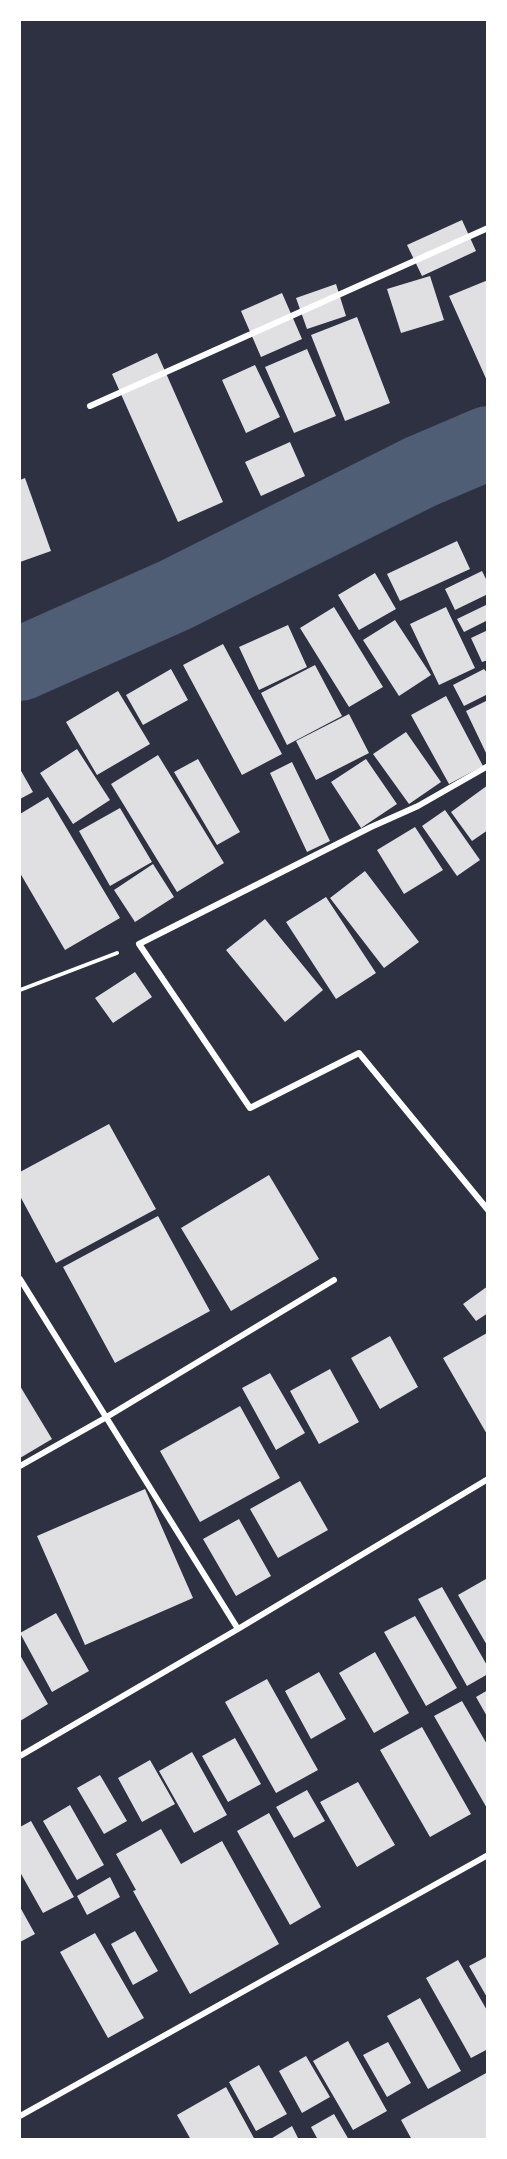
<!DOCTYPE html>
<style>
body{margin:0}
#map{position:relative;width:507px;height:2159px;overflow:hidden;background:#2d3142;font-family:"Space Grotesk",sans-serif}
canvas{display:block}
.frame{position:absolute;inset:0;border:21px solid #fff;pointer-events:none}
</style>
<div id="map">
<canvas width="507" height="2159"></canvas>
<div class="frame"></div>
</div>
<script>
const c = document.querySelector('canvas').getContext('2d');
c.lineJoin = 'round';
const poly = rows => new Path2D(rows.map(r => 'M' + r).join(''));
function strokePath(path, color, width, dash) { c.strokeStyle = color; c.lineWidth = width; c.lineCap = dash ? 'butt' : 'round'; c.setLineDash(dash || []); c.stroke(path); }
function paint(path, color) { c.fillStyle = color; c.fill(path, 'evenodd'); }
const river = poly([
 [20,664,175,595,420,472,488,443]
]);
const building = poly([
 [462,220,476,251,422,276,407,245],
 [430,276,444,320,401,333,387,289],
 [488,280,488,383,449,296],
 [336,284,346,316,307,329,296,298],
 [282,293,302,339,261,357,241,311],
 [357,317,390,403,345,421,311,335],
 [307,349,336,416,294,433,265,367],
 [157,353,223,502,178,522,112,374],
 [255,365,280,417,246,433,222,380],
 [290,442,305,476,261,496,245,462],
 [25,478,51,551,20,562,20,480],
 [457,541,470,569,400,601,387,574],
 [482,571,488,583,488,594,455,610,445,589],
 [375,573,396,609,359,630,338,595],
 [488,604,488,620,464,632,457,619],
 [334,607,383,687,349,707,300,628],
 [446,607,475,668,439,685,410,624],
 [395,620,431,675,399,696,363,640],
 [288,625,307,667,259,690,239,647],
 [488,630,488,660,482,662,471,638],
 [223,644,282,754,242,775,183,665],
 [315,665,342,716,287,745,261,693],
 [171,669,188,700,143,725,126,695],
 [484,669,488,674,488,694,464,706,453,685],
 [118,691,150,744,97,775,66,722],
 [446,696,483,766,449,784,411,715],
 [488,700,488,752,486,753,466,711],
 [349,714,369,753,316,780,296,741],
 [406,732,441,782,409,804,373,754],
 [77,749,110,800,73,824,40,773],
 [158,755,224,863,177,892,111,784],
 [198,759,240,832,217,845,174,772],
 [366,759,397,804,361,828,331,782],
 [292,762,330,841,307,852,270,773],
 [20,769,33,792,20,799],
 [488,785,488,830,472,841,451,812],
 [48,797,120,918,65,950,20,873,20,814],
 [120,808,152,862,110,886,79,831],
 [445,810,480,860,457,876,422,826],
 [415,827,443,870,404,894,377,850],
 [153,864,174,897,135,922,114,890],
 [365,871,419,942,384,968,330,898],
 [326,897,376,973,336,999,286,922],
 [265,919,323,990,285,1022,226,950],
 [135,972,152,997,113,1023,95,998],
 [109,1124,156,1209,56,1263,20,1196,20,1172],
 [269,1175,319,1259,231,1311,181,1228],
 [158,1216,210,1311,115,1363,63,1267],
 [488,1286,488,1313,476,1321,463,1304],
 [487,1333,488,1335,488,1436,443,1358],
 [390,1336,418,1387,380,1409,351,1358],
 [330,1369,359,1422,319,1444,290,1391],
 [270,1373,305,1433,276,1450,242,1388],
 [20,1386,52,1439,20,1458],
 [240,1406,280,1478,200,1522,160,1451],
 [300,1481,328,1530,278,1558,250,1509],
 [145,1489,193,1598,85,1645,37,1536],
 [239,1519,271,1576,236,1596,203,1539],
 [486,1579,488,1582,488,1647,458,1595],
 [442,1587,488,1667,488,1674,467,1686,418,1599],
 [56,1613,89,1671,52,1692,20,1633],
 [415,1616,457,1688,426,1706,384,1632],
 [375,1652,409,1713,374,1733,339,1673],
 [20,1655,48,1704,20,1721],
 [319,1672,346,1719,311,1739,285,1691],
 [267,1679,318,1770,276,1793,225,1702],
 [488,1690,488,1718,476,1697],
 [462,1701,488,1746,488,1810,434,1716],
 [422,1727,471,1814,430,1837,380,1750],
 [235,1738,261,1784,228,1802,202,1756],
 [192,1752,227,1815,194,1833,159,1771],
 [150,1760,175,1804,142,1822,118,1778],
 [100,1775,127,1821,104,1834,77,1788],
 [358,1782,395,1845,357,1867,320,1802],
 [307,1790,325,1821,294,1838,276,1807],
 [70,1805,104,1865,77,1880,43,1821],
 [269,1813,321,1907,290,1925,237,1831],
 [31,1821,74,1897,43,1913,20,1872,20,1827],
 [161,1829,181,1864,222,1841,279,1944,190,1994,133,1891,136,1890,116,1854],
 [110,1877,120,1897,87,1915,77,1896],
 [20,1907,35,1934,20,1942],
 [135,1931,158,1971,133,1985,111,1944],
 [95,1933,144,2018,108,2038,60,1952],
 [488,1956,488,1999,469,1966],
 [458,1960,488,2012,488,2049,471,2058,426,1978],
 [420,1998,461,2071,428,2089,387,2016],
 [348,2041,387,2111,353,2130,313,2061],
 [388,2042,411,2083,387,2097,363,2055],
 [306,2056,330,2097,302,2113,279,2071],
 [259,2065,287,2114,256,2131,229,2082],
 [488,2072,488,2140,412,2140,401,2120],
 [226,2087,255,2140,191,2140,177,2115],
 [334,2114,349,2140,318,2140,311,2127],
 [292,2126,299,2140,269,2140]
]);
const path = poly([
 [20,990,117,953]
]);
const minor = poly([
 [90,406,488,228],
 [488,766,418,806,371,827,139,944,250,1108,359,1053,488,1210],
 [20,1279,238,1629],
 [20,1466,105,1418,334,1280],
 [20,1756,238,1629,488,1479],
 [20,2116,488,1855]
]);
strokePath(river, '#4f5d75', 74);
paint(building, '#e0e0e3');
strokePath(path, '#fff', 4);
strokePath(minor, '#fff', 6);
</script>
